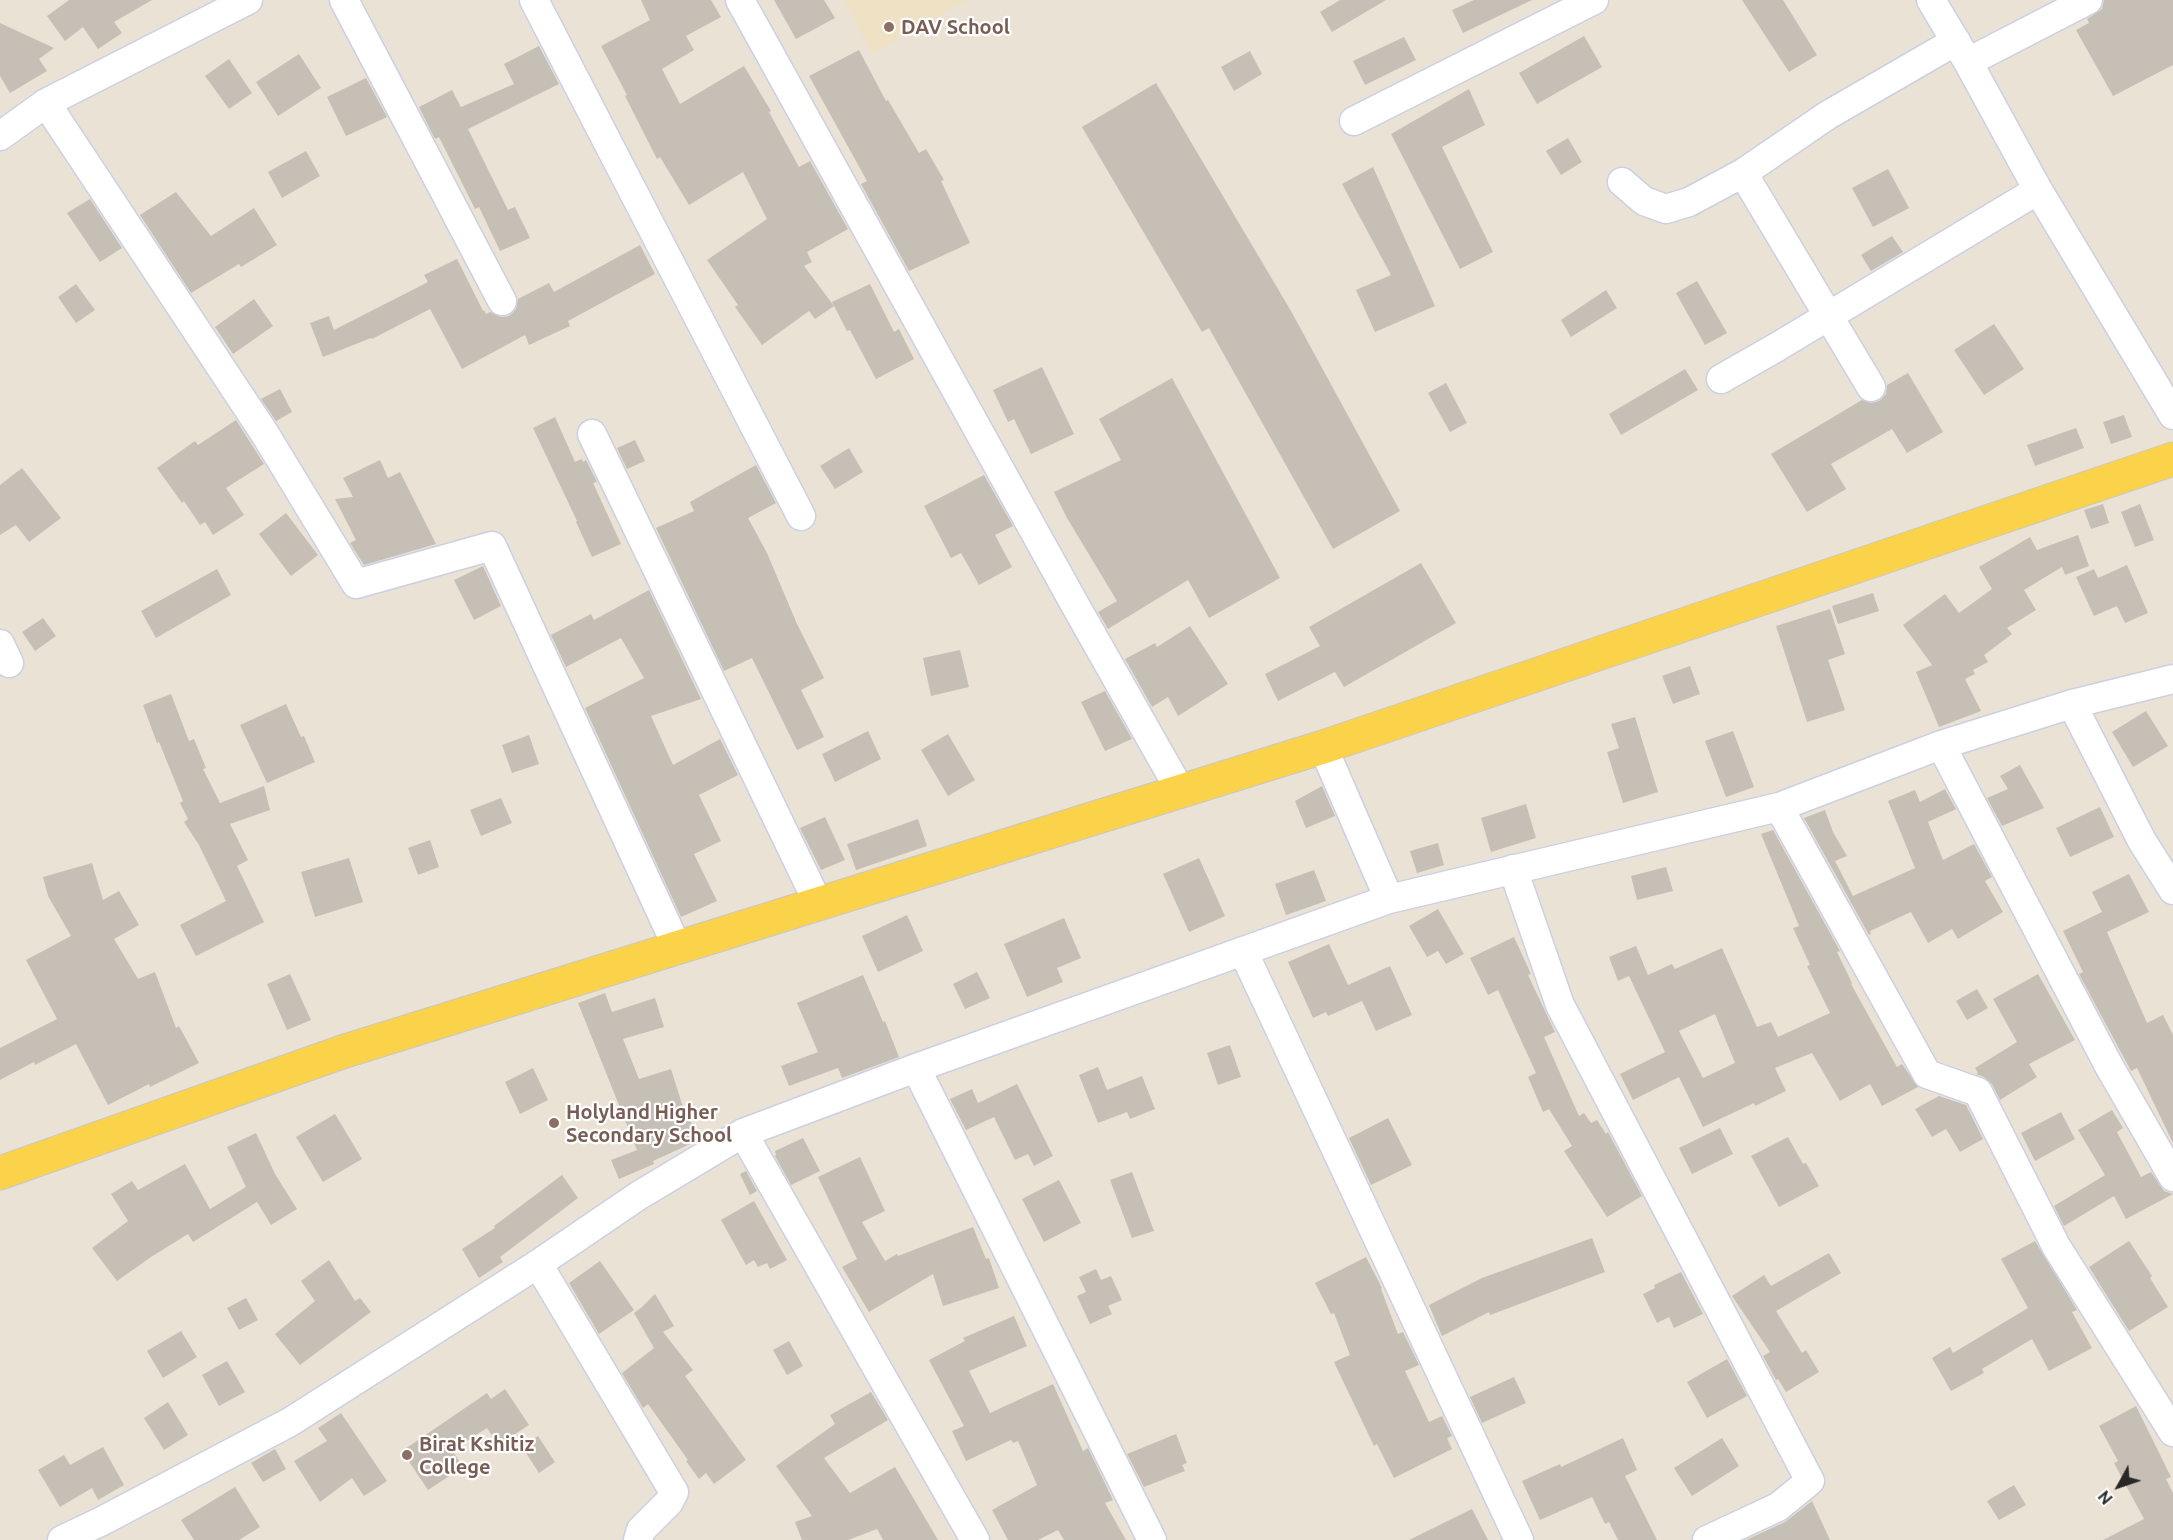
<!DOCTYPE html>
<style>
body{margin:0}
#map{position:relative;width:2173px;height:1540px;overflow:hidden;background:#ebe2d6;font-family:Ubuntu,sans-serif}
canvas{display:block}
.north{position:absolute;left:2089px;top:1456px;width:60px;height:60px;-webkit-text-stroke:4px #fff;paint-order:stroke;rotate:230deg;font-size:16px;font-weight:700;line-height:24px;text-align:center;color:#272727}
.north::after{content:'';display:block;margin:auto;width:21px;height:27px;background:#272727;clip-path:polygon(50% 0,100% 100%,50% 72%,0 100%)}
</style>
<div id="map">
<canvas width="2173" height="1540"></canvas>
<div class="north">N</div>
</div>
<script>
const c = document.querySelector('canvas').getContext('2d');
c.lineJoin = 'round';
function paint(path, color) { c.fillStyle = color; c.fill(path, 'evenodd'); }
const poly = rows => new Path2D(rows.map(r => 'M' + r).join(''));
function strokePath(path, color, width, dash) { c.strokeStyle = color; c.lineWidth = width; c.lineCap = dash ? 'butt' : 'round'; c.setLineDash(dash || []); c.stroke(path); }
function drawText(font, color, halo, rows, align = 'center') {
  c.font = font + ' Ubuntu,sans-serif'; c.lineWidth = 4.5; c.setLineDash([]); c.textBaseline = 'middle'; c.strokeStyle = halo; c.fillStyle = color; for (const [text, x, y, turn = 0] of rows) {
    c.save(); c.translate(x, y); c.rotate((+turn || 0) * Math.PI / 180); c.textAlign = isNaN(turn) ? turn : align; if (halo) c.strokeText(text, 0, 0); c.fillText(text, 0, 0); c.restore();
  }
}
const education = poly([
 [844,0,967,0,872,54]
]);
const building = poly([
 [69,0,152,0,114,22,122,33,98,49,83,27,65,41,47,16],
 [641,0,711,0,721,17,686,36,694,50,662,69,680,104,744,66,771,111,769,112,799,167,810,161,848,229,807,252,812,262,804,266,834,306,815,319,809,311,762,345,735,307,738,305,707,260,767,219,743,172,689,205,660,157,657,159,625,96,627,95,601,46,650,20],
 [774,0,824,0,835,18,796,39],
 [1340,0,1386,0,1332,32,1320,12],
 [1474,0,1532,0,1463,33,1452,10],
 [1742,0,1783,0,1817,55,1789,72],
 [2104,0,2173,0,2173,65,2113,96,2076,30,2089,23,2087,19,2102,9],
 [0,23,54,48,39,59,47,71,10,93,0,76],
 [1584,36,1602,67,1537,104,1519,73],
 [1404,37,1416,60,1365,85,1353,61],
 [539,46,559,84,468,129,508,210,515,207,530,238,500,251,479,207,475,209,439,137,435,139,419,107,452,90,461,107,514,84,504,64],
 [859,50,886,101,888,100,919,153,926,149,944,180,941,181,970,243,909,271,861,184,867,181,809,76],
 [1250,51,1262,74,1234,91,1221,67],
 [299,54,321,88,278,116,256,82],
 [229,59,252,93,229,109,205,76],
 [366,78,387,117,346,136,327,97],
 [1156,83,1291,311,1400,511,1333,549,1209,328,1202,332,1082,127],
 [1469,89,1485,125,1442,147,1493,252,1460,269,1391,134],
 [1568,138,1582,162,1561,175,1546,151],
 [306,151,320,176,282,198,268,172],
 [1373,167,1435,306,1375,332,1356,290,1391,275,1342,184],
 [1888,169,1909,208,1873,227,1852,188],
 [176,192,211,236,254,208,277,245,241,267,239,264,191,293,140,215],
 [90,199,122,248,100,262,67,213],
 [1892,236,1903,252,1871,271,1861,255],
 [640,245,655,274,568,321,570,326,529,345,525,335,462,369,430,309,372,339,371,338,323,357,310,323,329,316,334,330,428,282,424,275,457,259,483,311,484,310,486,314,490,312,501,317,509,316,516,309,518,299,549,283,554,292],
 [1697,281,1727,333,1705,345,1676,293],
 [76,284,95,310,76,323,58,297],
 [870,284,894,332,899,329,914,359,876,379,850,330,847,331,832,302],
 [1606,290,1617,308,1571,337,1561,320],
 [254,299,273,326,233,354,215,327],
 [1994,324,2024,369,1984,395,1954,350],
 [1042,367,1074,434,1031,454,1014,419,1008,422,993,390],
 [1685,369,1698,390,1621,435,1609,414],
 [1908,373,1943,432,1907,453,1892,429,1831,464,1846,489,1807,512,1771,454,1862,400,1871,403,1879,401,1886,394,1887,385],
 [1172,378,1280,578,1209,618,1188,580,1108,629,1098,612,1117,601,1067,518,1054,492,1121,460,1099,419],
 [1446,383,1467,423,1450,432,1428,393],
 [280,389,292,412,276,421,261,399],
 [2124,415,2132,437,2111,444,2103,422],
 [555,417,575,462,582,459,583,462,586,460,597,482,593,483,621,544,592,557,576,522,577,521,533,428],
 [236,420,264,464,226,488,244,515,213,535,205,522,200,525,184,501,182,503,157,468,195,441,198,445],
 [2076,428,2084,448,2035,466,2027,445],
 [635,440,645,461,627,469,617,448],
 [849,448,863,472,835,489,820,466],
 [380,460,388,478,400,472,436,544,364,565,350,543,356,540,335,499,353,497,343,478],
 [756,465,776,503,748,518,767,553,797,624,824,678,801,690,824,737,797,750,752,658,724,671,656,528,694,511,690,502],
 [22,468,61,518,29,542,16,525,0,535,0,485],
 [984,475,1013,526,995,535,1012,567,979,585,961,553,951,558,924,506],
 [2103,504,2109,523,2091,529,2084,510],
 [2140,504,2154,540,2135,547,2121,512],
 [286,513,318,555,291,576,259,534],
 [2078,535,2089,566,2065,575,2062,567,2024,590,2036,610,2007,628,2012,634,1984,655,1988,662,1973,670,1975,674,1965,679,1981,711,1939,727,1916,672,1932,665,1903,625,1945,594,1959,613,1992,589,1979,567,2030,537,2037,550],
 [1421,563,1456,623,1344,687,1335,672,1278,701,1265,674,1320,646,1309,627],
 [2127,565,2148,613,2125,623,2117,606,2094,616,2076,577,2094,569,2098,578],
 [483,566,501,606,474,620,454,580],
 [217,569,231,595,156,638,141,611],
 [649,590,701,699,651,716,673,765,720,739,738,775,699,795,721,841,694,854,717,901,681,917,585,708,644,678,621,638,566,667,551,635,591,614,594,620],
 [1873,593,1879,611,1838,624,1832,606],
 [1830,609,1845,654,1828,660,1845,710,1807,722,1776,626],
 [43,618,56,636,35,651,22,632],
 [1190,626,1228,684,1178,716,1168,697,1152,707,1125,659,1155,643,1157,647],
 [960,650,969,687,931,696,923,658],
 [1690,666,1700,694,1673,704,1662,676],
 [1105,691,1132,739,1105,751,1081,702],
 [171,694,189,741,194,739,206,768,203,769,220,803,264,786,270,810,230,824,248,860,237,866,264,922,196,956,180,925,226,901,199,845,184,822,188,819,180,803,183,801,159,742,157,743,143,705],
 [286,704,301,737,304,736,315,762,267,783,240,725],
 [2146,711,2168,746,2133,767,2112,732],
 [1635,717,1658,792,1623,803,1607,752,1619,748,1611,724],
 [868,731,881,759,835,782,822,754],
 [1733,731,1754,787,1726,797,1705,741],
 [948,734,975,780,948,796,921,750],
 [529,735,539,764,512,773,502,745],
 [2020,765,2044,808,2002,826,1987,798,2008,789,2000,776],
 [1322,786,1335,816,1306,828,1295,801],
 [1945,789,1956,809,1928,822,1943,860,1974,844,1992,877,1985,881,2003,912,1958,939,1952,929,1928,943,1911,912,1870,931,1871,934,1869,935,1804,818,1825,810,1833,832,1847,856,1835,861,1853,896,1915,868,1888,801,1915,790,1920,802],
 [501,798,512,823,481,836,470,810],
 [1526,804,1536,838,1491,852,1481,818],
 [2100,807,2114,837,2070,857,2056,828],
 [825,817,845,860,821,870,800,828],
 [918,819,927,846,856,870,847,844],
 [1773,830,1840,951,1837,952,1852,983,1851,984,1897,1067,1902,1064,1918,1087,1882,1106,1870,1084,1840,1101,1812,1053,1775,1068,1786,1091,1755,1106,1754,1103,1703,1127,1679,1077,1633,1100,1620,1074,1665,1052,1629,976,1618,981,1609,957,1636,946,1648,975,1672,964,1675,969,1722,948,1757,1027,1771,1022,1778,1037,1830,1013,1807,966,1810,965,1793,928,1799,926,1761,834],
 [1715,1014,1735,1063,1703,1078,1679,1031],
 [430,840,439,867,418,875,408,848],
 [1438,843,1444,865,1417,873,1410,851],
 [349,858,363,902,315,917,301,872],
 [1199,858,1225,916,1189,932,1163,874],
 [92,863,103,900,119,891,139,925,114,939,138,979,155,972,176,1028,179,1026,199,1063,150,1087,149,1084,108,1105,76,1044,35,1065,34,1062,0,1080,0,1048,57,1019,26,960,71,936,48,896,43,877],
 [1666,867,1673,891,1637,900,1631,876],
 [1314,870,1326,901,1286,915,1275,884],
 [2129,874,2149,912,2107,932,2147,1023,2163,1015,2173,1035,2173,1143,2137,1068,2131,1071,2079,974,2083,972,2063,931,2102,912,2092,892],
 [1438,909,1464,954,1446,964,1438,951,1427,957,1409,926],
 [907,915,923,951,878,972,862,936],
 [1064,918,1081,958,1057,968,1063,982,1027,997,1004,944],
 [1514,937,1531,974,1528,975,1555,1032,1544,1037,1579,1116,1584,1113,1591,1123,1597,1120,1606,1134,1608,1132,1642,1196,1607,1217,1564,1151,1572,1146,1549,1109,1543,1112,1528,1077,1536,1073,1498,990,1488,995,1470,958],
 [1329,944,1348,985,1390,966,1412,1015,1376,1031,1362,1001,1328,1016,1326,1012,1313,1018,1288,962],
 [977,972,990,998,965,1009,953,984],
 [290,974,311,1020,287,1030,267,984],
 [2038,974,2075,1040,2029,1064,2037,1077,2000,1100,1992,1084,1984,1077,1976,1074,1978,1073,1975,1068,2017,1042,1993,999],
 [863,975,883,1022,885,1021,899,1057,842,1078,838,1068,789,1086,781,1066,818,1052,797,1003],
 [1977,989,1988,1008,1967,1020,1956,1001],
 [605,993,612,1012,655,998,664,1027,623,1039,639,1079,671,1069,687,1120,689,1118,699,1140,653,1161,654,1164,619,1179,611,1160,637,1150,578,1003],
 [1230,1045,1241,1077,1218,1085,1207,1053],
 [1098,1067,1107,1090,1142,1076,1155,1109,1130,1119,1127,1112,1098,1123,1079,1075],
 [533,1068,548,1100,520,1114,505,1082],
 [1017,1084,1053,1156,1034,1166,1028,1154,1015,1160,994,1117,966,1130,950,1099,972,1089,978,1103],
 [1939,1096,1966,1105,1983,1139,1960,1152,1946,1129,1932,1137,1915,1109],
 [2112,1110,2123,1128,2117,1132,2141,1177,2151,1172,2164,1191,2173,1194,2126,1219,2114,1196,2064,1226,2054,1206,2105,1175,2078,1130],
 [2061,1112,2075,1139,2035,1161,2021,1133],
 [335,1114,362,1159,323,1182,296,1137],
 [1388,1118,1412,1165,1371,1185,1349,1138],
 [1720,1128,1733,1154,1692,1174,1679,1148],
 [256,1133,275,1174,297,1209,271,1225,257,1202,193,1242,188,1234,151,1257,117,1281,92,1248,128,1221,111,1194,132,1181,138,1190,185,1164,210,1209,246,1187,227,1147],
 [1788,1137,1803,1164,1806,1163,1819,1186,1779,1207,1751,1156],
 [803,1138,820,1171,791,1185,775,1156,776,1155,775,1151],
 [860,1157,885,1211,862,1222,885,1261,897,1254,898,1256,973,1227,986,1259,989,1258,999,1288,943,1306,933,1274,869,1312,842,1267,857,1259,818,1177],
 [746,1171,757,1191,750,1195,740,1174],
 [1132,1172,1154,1231,1132,1238,1110,1180],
 [562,1175,578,1198,500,1257,503,1262,479,1278,462,1249,495,1228,494,1226],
 [1059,1180,1081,1223,1044,1242,1022,1199],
 [754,1201,787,1260,770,1269,767,1263,758,1267,754,1260,746,1265,721,1220],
 [1592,1238,1605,1272,1490,1315,1489,1312,1442,1336,1429,1305,1482,1278],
 [2035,1241,2077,1310,2072,1312,2092,1348,2049,1371,2032,1339,1982,1369,1984,1373,1951,1391,1932,1358,1950,1347,1953,1353,2028,1308,2001,1259],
 [2129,1241,2152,1276,2150,1278,2168,1307,2129,1331,2089,1267],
 [1829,1253,1841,1273,1776,1311,1802,1353,1806,1350,1819,1372,1786,1392,1778,1379,1776,1380,1763,1356,1770,1352,1732,1296,1764,1275,1771,1286],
 [1366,1257,1382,1288,1381,1289,1398,1334,1403,1332,1419,1365,1405,1371,1429,1422,1442,1416,1452,1436,1447,1438,1452,1449,1394,1478,1377,1444,1374,1446,1334,1362,1350,1355,1334,1313,1331,1314,1315,1283],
 [329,1260,355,1301,360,1298,371,1312,300,1365,275,1334,315,1301,301,1281],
 [600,1261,634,1310,599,1334,569,1283],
 [1096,1269,1101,1280,1111,1276,1122,1300,1108,1306,1112,1314,1090,1324,1077,1296,1086,1292,1079,1277],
 [1681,1272,1703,1314,1674,1328,1669,1317,1657,1323,1643,1294,1655,1288,1654,1285],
 [655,1294,674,1326,663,1332,693,1370,685,1376,746,1460,714,1484,706,1473,699,1479,686,1461,688,1460,648,1404,643,1408,622,1373,654,1348,634,1313,642,1307],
 [246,1298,258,1320,239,1330,227,1308],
 [1014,1316,1027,1346,969,1371,990,1413,1053,1384,1083,1451,1088,1448,1113,1500,1105,1503,1126,1540,1064,1540,1058,1530,1038,1540,1008,1540,992,1510,1037,1485,1018,1441,1013,1443,1011,1440,966,1461,952,1431,964,1426,929,1360,965,1341,963,1338],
 [181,1331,197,1357,163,1378,147,1351],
 [789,1341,803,1366,787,1375,773,1350],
 [1727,1359,1747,1396,1707,1418,1687,1382],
 [227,1361,245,1392,219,1406,202,1375],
 [1514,1377,1526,1403,1482,1423,1470,1397],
 [505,1389,529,1425,498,1445,487,1428,452,1450,463,1467,428,1490,402,1451,487,1393,491,1399],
 [871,1392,888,1420,824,1458,850,1493,895,1467,938,1540,883,1540,877,1529,848,1540,802,1540,795,1522,812,1516,776,1466,835,1424,830,1415],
 [168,1402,188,1435,164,1450,144,1418],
 [2136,1406,2171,1477,2166,1479,2173,1493,2173,1540,2103,1540,2144,1519,2114,1463,2118,1461,2099,1426],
 [341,1413,387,1481,364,1496,352,1478,320,1502,294,1461,327,1441,318,1428],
 [1176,1434,1187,1463,1182,1465,1185,1471,1144,1487,1127,1454],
 [538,1436,555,1462,539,1473,522,1447],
 [1623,1438,1637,1470,1625,1476,1657,1540,1618,1540,1609,1522,1605,1524,1592,1497,1540,1520,1522,1481,1560,1464,1561,1467],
 [1722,1438,1739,1466,1692,1496,1674,1468],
 [103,1447,124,1485,98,1500,92,1488,60,1507,38,1470,64,1455,70,1465],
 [275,1449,286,1469,263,1482,251,1463],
 [2014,1485,2026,1505,1999,1520,1987,1501],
 [235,1487,260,1527,239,1540,194,1540,181,1520],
 [1812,1501,1830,1540,1746,1540,1785,1522],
 [1472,1509,1488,1540,1409,1540]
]);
const minor = poly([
 [344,0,502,301],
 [534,0,801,516],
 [740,0,1074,603,1181,792],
 [1931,0,1968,62,2038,190,2173,415],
 [1968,62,2088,0],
 [46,103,265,434,356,584,492,546,677,947],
 [1354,121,1594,0],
 [0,136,46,103,248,0],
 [1743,173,1871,387],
 [1622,182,1644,201,1666,209,1689,202,1743,173,1828,115,1956,41],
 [1721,379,1777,347,2038,190],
 [592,434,818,903],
 [0,644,9,663],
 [2072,704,2142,841,2173,890],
 [1941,745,2109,1066,2173,1177],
 [1323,747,1389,899],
 [1779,807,1927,1074,1978,1092,2056,1246,2173,1432],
 [1513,869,1560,1005,1810,1481,1778,1507,1707,1540],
 [1243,951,1519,1540],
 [916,1068,1152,1540],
 [743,1133,975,1540],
 [538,1264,674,1492,669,1502,641,1530,638,1540],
 [62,1540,102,1521,290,1422,538,1264,638,1196,743,1133,916,1068,1389,899,1779,807,1941,745,2072,704,2173,679]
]);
const major = poly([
 [0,1173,342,1052,1323,747,2173,459]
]);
const markers = [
 [889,27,6,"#8d6e63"],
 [554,1123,6,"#8d6e63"],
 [407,1455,6,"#8d6e63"]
];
const educationNames = [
 ["DAV School",901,27],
 ["Holyland Higher",566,1112],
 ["Secondary School",566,1135],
 ["Birat Kshitiz",419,1444],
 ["College",419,1467]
];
paint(education, '#efe1c3');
paint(building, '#c6bfb6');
strokePath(minor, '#cbd0e2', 31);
strokePath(major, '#c7c7c7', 35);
strokePath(minor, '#fff', 28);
strokePath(major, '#fbd34b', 33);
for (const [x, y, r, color] of markers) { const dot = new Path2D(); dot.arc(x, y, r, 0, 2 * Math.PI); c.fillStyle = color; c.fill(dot); strokePath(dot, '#fff', 2); }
drawText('bold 20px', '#785e54', '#fff', educationNames, 'left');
</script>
